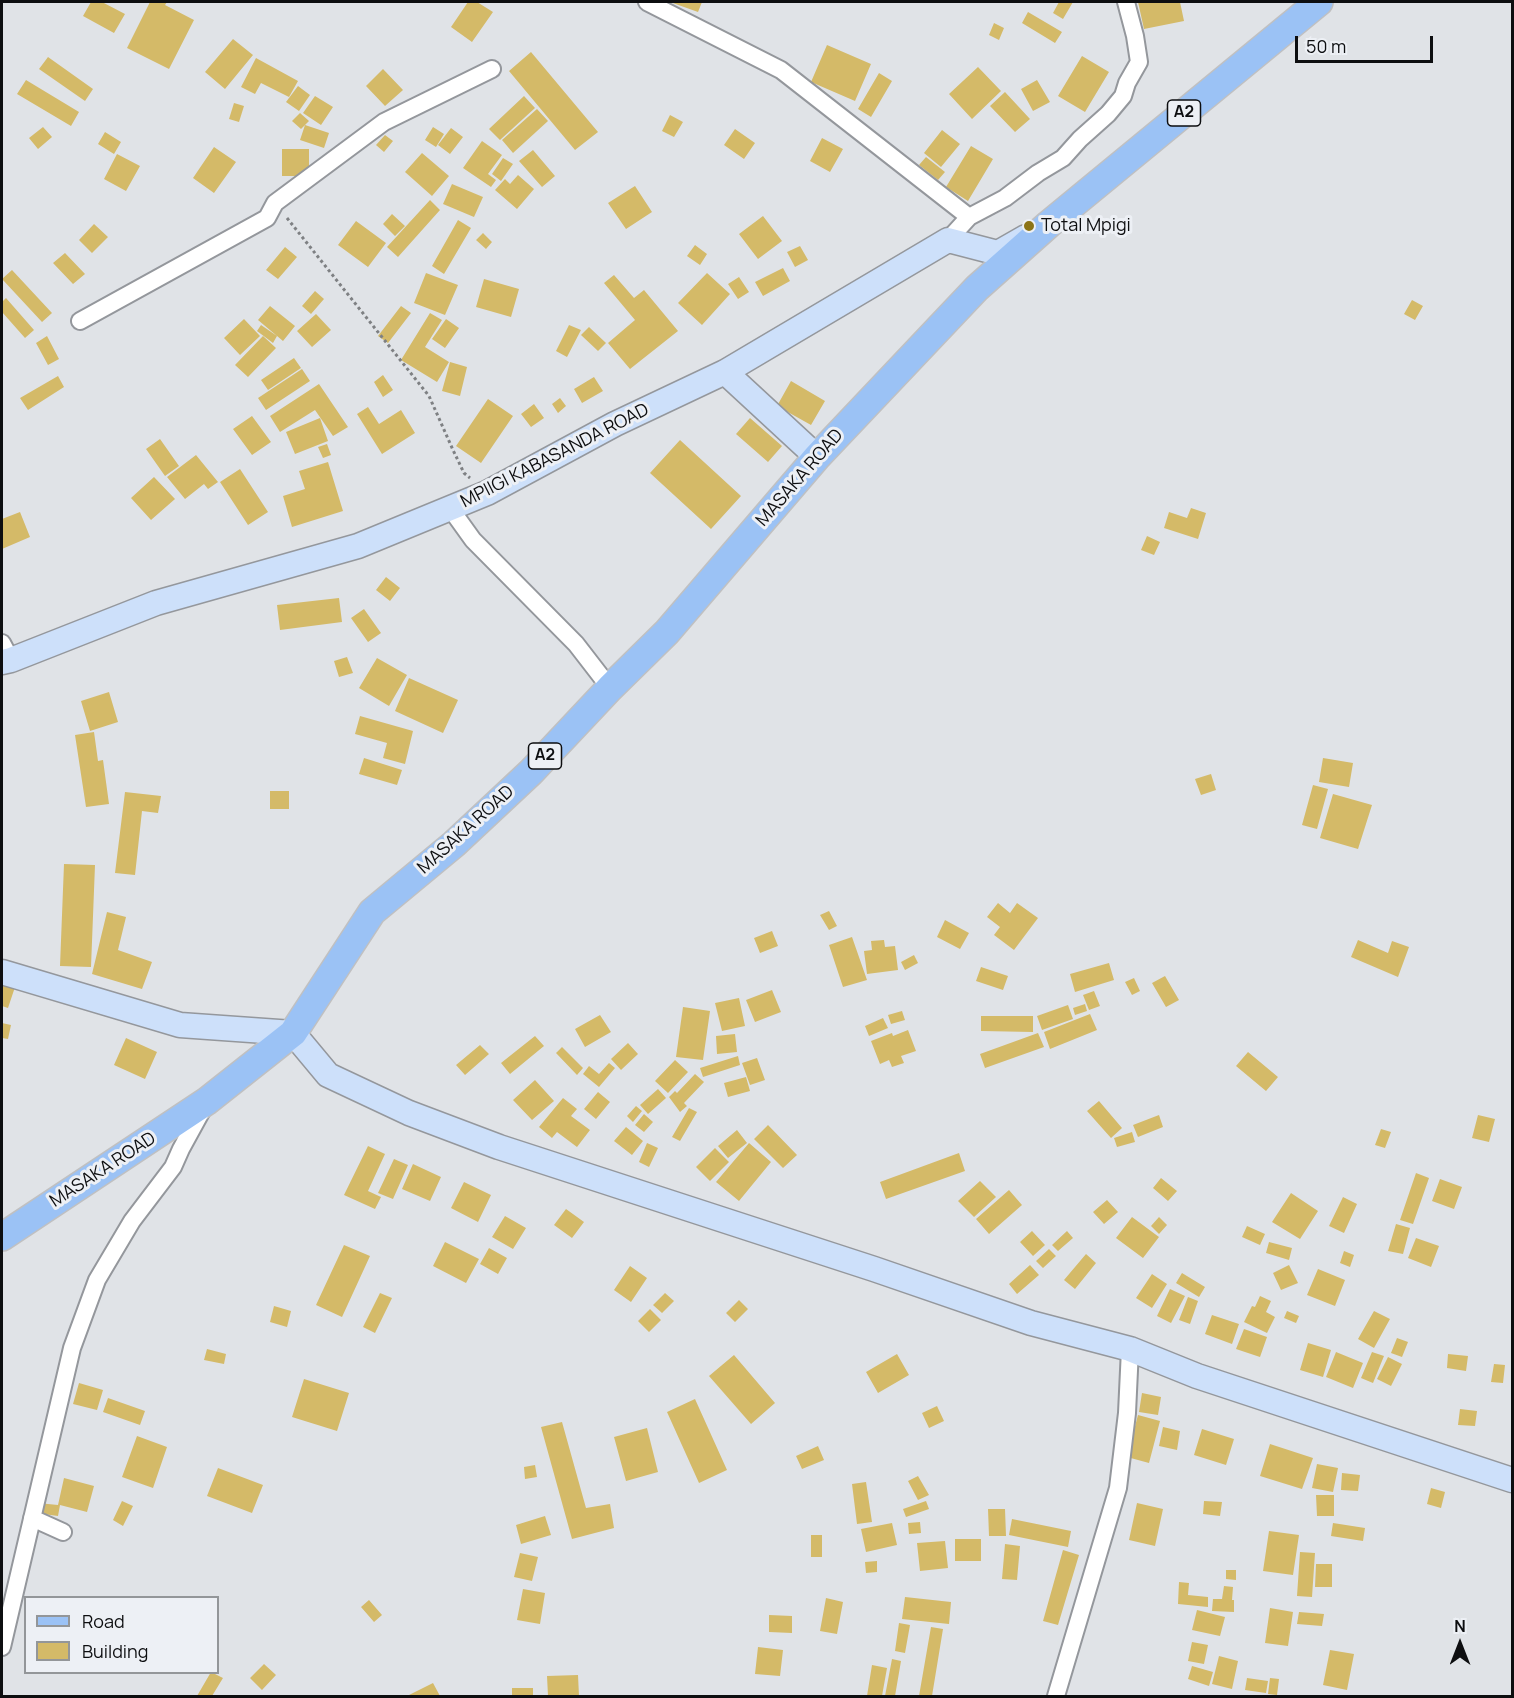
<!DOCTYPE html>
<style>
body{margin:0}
#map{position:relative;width:1514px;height:1698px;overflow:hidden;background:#e0e3e7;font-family:Manrope,sans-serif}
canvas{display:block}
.frame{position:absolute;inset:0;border:3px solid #0d0e10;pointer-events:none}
.legend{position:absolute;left:24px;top:1596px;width:195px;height:78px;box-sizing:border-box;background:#edf0f5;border:2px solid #939699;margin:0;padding:8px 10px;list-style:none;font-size:18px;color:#0d0e10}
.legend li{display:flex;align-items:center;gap:12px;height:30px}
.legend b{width:30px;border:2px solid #939699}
.north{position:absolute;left:1430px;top:1614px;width:60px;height:60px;-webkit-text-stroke:4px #edf0f5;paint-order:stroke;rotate:0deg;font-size:16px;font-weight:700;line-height:24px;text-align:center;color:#0d0e10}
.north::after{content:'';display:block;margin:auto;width:21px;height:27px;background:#0d0e10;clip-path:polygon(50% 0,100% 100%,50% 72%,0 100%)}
.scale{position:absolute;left:1295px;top:36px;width:138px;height:27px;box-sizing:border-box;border:3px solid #0d0e10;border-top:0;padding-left:8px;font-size:18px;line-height:21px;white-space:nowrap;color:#0d0e10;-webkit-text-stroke:4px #edf0f5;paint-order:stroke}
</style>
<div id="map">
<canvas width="1514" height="1698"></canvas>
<div class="frame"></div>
<ul class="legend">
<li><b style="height:8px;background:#9bc2f5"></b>Road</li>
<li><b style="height:16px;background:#d4ba68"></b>Building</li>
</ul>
<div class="north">N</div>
<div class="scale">50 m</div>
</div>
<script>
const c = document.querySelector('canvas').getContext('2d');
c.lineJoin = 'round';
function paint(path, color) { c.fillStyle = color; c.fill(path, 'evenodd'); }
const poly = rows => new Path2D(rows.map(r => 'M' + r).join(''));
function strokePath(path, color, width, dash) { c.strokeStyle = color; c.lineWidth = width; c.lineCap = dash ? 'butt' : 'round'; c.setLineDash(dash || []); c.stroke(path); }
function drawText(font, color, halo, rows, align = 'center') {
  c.font = font + ' Manrope,sans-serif'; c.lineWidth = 6; c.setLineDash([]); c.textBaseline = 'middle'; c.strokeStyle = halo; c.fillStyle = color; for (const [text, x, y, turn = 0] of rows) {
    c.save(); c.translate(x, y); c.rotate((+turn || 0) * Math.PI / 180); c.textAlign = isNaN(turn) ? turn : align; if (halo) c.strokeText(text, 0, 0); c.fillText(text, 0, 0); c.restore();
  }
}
const building = poly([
 [91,2,102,2,125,14,114,33,83,16],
 [150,2,167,2,165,5,194,20,169,69,127,48],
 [468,2,477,2,493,12,472,42,451,27],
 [670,2,702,2,698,12],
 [1059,2,1073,2,1063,19,1053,13],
 [1138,2,1180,2,1184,21,1144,29],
 [1028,12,1062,32,1055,43,1022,23],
 [994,23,1004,28,999,40,989,35],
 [233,39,253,55,225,89,205,72],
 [827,45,871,64,855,101,811,82],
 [531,52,598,132,575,150,509,71],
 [1082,56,1109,72,1085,112,1058,96],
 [48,57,93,89,85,101,39,69],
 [256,58,298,81,289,97,261,83,255,94,241,87],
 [978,67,1001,91,972,119,949,94],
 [383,69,403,90,385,106,366,86],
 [879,73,892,81,871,117,858,109],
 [26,80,79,112,71,126,17,94],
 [1037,80,1050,102,1033,111,1021,89],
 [298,86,310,95,299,111,286,102],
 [1005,92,1030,119,1015,132,990,106],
 [315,96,333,107,321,125,303,113],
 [524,96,535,108,500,140,489,129],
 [234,103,244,106,239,122,229,119],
 [537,109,548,121,513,153,502,140],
 [300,113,309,121,301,129,292,121],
 [670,115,683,122,674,137,662,131],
 [305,125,329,133,324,148,300,140],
 [43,127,52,137,38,149,29,138],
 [433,127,444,134,436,147,425,140],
 [451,128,463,137,450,154,438,145],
 [735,129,755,143,744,159,724,145],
 [942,130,960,144,941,167,924,153],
 [105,132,121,142,114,154,98,144],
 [385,135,393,141,384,152,376,145],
 [822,138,843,149,830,172,810,161],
 [482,141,502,155,488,174,496,180,491,187,463,168],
 [971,146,993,159,968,201,946,187],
 [214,147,236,162,214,193,193,178],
 [282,149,309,149,309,176,282,176],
 [533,150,555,176,542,187,519,161],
 [422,153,449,176,432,196,405,172],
 [117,154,140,166,126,191,104,179],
 [926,157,945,172,938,180,919,165],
 [503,158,513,164,501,181,492,174],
 [518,175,534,189,517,209,495,190,505,179,510,184],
 [452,184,483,197,474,217,443,204],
 [635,186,652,212,626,229,608,203],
 [430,200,440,210,398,257,387,247],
 [392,214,405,226,395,236,383,224],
 [763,216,782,241,758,259,739,234],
 [458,220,471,228,444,274,432,266],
 [356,221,386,243,368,267,338,245],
 [94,224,108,237,92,253,79,240],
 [483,233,492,242,486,249,476,240],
 [695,245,707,254,700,265,687,256],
 [800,246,808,260,795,267,787,252],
 [285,247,297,257,278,279,266,270],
 [65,253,85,274,73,284,53,263],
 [783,268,790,281,763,296,755,282],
 [12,270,52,313,42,322,2,279],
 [426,273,458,285,445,315,414,303],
 [707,273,730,294,702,325,678,303],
 [614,275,634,298,644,290,678,331,630,369,608,343,635,320,604,283],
 [739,277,749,292,738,299,728,284],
 [484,279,519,289,511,317,476,307],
 [315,291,324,299,311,314,302,306],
 [6,298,34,330,25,338,2,312,2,302],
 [1412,300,1423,306,1415,320,1404,314],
 [270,306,295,326,283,341,258,320],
 [401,306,411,313,388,343,378,336],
 [430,313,442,320,425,347,449,362,437,382,401,360],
 [316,314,331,330,312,347,297,331],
 [244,319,260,336,240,355,224,338],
 [446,319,459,328,445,348,432,339],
 [261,325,277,336,273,343,257,331],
 [569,325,581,330,567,357,556,351],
 [589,327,606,343,598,351,581,335],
 [47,336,59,359,48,365,36,343],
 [263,336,276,348,248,377,235,365],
 [294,358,301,368,268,390,261,380],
 [450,362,467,367,460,396,442,391],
 [302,369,310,381,266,410,258,398],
 [383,375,393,390,383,397,374,382],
 [58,376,64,387,28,410,20,398],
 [594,377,603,391,582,403,574,389],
 [791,381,825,401,811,425,777,406],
 [319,384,348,427,333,436,315,410,280,432,270,416],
 [560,398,566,406,558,413,552,404],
 [488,399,513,416,481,463,456,446],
 [534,404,544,418,531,427,521,414],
 [368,407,379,424,401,410,415,433,382,454,357,414],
 [252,416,271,442,252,455,233,429],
 [320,418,328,441,295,454,286,432],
 [750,418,782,446,768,462,736,434],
 [160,439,179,466,165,476,146,449],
 [680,440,741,496,711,529,650,473],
 [327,444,331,455,323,458,318,447],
 [196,455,218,482,208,489,204,484,185,499,167,477],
 [328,462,343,511,292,527,283,496,305,489,299,471],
 [240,469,268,512,248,525,220,482],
 [154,477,175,499,151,520,131,498],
 [1191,508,1206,513,1198,539,1164,528,1169,512,1187,518],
 [20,512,30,537,2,549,2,519],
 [1147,536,1160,542,1154,555,1141,550],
 [386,577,400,588,390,601,376,590],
 [339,598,342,622,280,630,277,605],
 [364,609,381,633,368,642,351,618],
 [347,657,353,673,339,677,334,661],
 [377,658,407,675,389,706,359,688],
 [409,678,458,700,443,733,395,711],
 [109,692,118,722,90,731,81,701],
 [360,716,413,731,405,764,383,758,387,743,355,734],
 [94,732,98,761,103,760,109,804,86,807,75,735],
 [364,758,402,770,397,785,359,774],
 [1323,758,1353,763,1349,787,1319,782],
 [1211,774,1216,790,1201,795,1195,779],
 [1313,785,1328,789,1317,829,1302,825],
 [270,791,289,791,289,809,270,809],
 [125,792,161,796,158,813,142,811,135,875,115,873],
 [1333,794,1372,805,1358,849,1320,838],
 [64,864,95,865,91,967,60,966],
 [998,903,1010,913,1017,903,1038,918,1014,950,994,935,1000,927,987,917],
 [829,911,837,926,829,930,820,915],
 [107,912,126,917,118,950,152,962,142,989,92,974],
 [945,920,969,933,960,949,937,937],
 [772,931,778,946,760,953,754,938],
 [852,937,867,980,843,987,829,945],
 [884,940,885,947,895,946,898,970,867,974,864,951,872,950,871,941],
 [1358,940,1388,953,1392,941,1409,947,1398,977,1351,957],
 [914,955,918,963,905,970,901,962],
 [1109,963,1114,980,1075,992,1070,974],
 [981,967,1008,976,1003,990,976,981],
 [1165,976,1179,1000,1166,1007,1152,983],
 [1134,978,1140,991,1132,995,1125,982],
 [2,980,16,984,8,1008,2,1006],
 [772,990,781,1012,755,1022,746,1000],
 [1094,991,1100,1006,1089,1010,1083,995],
 [739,998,745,1026,722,1031,715,1003],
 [1085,1004,1087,1011,1075,1015,1073,1008],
 [1068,1005,1073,1019,1042,1030,1037,1016],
 [683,1007,710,1011,703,1060,676,1057],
 [902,1011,905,1020,891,1024,888,1015],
 [1090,1014,1097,1030,1050,1049,1044,1032],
 [600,1015,611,1032,585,1047,575,1029],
 [981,1016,1033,1016,1033,1032,981,1031],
 [883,1018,888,1028,869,1036,865,1026],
 [2,1023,11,1025,8,1039,2,1038],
 [908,1030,916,1051,901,1056,904,1063,892,1067,889,1060,880,1064,871,1041,892,1033,893,1036],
 [1038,1033,1044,1047,985,1068,980,1054],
 [735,1034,737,1052,717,1054,716,1036],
 [535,1036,544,1046,510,1074,501,1063],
 [126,1038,157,1052,145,1079,114,1065],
 [628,1043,638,1054,621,1070,611,1059],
 [480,1045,489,1054,465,1075,456,1065],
 [562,1047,583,1068,577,1075,556,1053],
 [1248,1052,1278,1077,1266,1091,1236,1066],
 [738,1056,740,1065,703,1077,700,1068],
 [757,1058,765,1080,750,1085,742,1063],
 [675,1060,688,1072,668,1093,655,1081],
 [609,1063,615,1068,599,1087,583,1074,589,1066,599,1074],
 [695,1074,704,1082,684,1103,687,1106,680,1112,669,1097,675,1091,677,1093],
 [746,1077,750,1091,728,1097,724,1083],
 [535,1080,554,1101,532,1120,513,1100],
 [658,1089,666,1098,648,1114,640,1105],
 [598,1092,610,1102,596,1119,584,1109],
 [563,1098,577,1109,571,1116,590,1130,577,1147,557,1132,552,1138,539,1127],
 [1099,1101,1122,1128,1111,1138,1087,1111],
 [636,1106,642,1111,633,1122,627,1116],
 [689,1108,697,1112,680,1141,672,1137],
 [644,1114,653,1122,644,1132,635,1125],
 [1159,1115,1163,1127,1138,1137,1133,1125],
 [1478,1115,1495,1119,1489,1142,1472,1138],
 [768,1125,797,1155,783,1168,754,1139],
 [626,1127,643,1141,632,1155,614,1141],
 [1381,1129,1391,1132,1385,1148,1375,1145],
 [737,1130,747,1143,728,1158,718,1146],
 [1132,1132,1135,1142,1117,1147,1114,1138],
 [647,1143,658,1148,649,1167,639,1162],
 [749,1143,771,1162,739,1201,716,1182],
 [368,1146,385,1154,368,1191,381,1197,375,1209,344,1195],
 [715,1148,729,1162,710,1181,696,1167],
 [959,1153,965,1171,886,1199,880,1182],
 [394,1159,408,1165,393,1199,378,1193],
 [413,1164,441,1177,430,1201,402,1189],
 [1416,1173,1429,1178,1413,1224,1400,1220],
 [1161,1178,1177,1191,1168,1201,1153,1188],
 [1440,1179,1462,1187,1454,1209,1432,1201],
 [980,1181,996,1197,974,1217,958,1201],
 [464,1182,491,1195,478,1222,451,1208],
 [1009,1190,1022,1205,989,1234,976,1219],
 [1291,1193,1318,1211,1300,1239,1272,1222],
 [1343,1197,1357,1204,1344,1233,1329,1226],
 [1107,1200,1118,1212,1104,1224,1093,1212],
 [566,1209,584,1222,572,1238,554,1225],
 [505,1216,526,1228,513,1249,492,1237],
 [1132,1217,1159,1237,1143,1258,1116,1238],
 [1159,1217,1167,1225,1159,1234,1151,1226],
 [1396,1224,1410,1228,1403,1254,1388,1251],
 [1247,1226,1265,1234,1260,1245,1242,1237],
 [1032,1231,1045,1245,1033,1256,1020,1242],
 [1067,1231,1073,1238,1058,1251,1052,1245],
 [1416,1238,1439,1246,1431,1267,1408,1258],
 [445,1242,479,1259,466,1283,433,1266],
 [1269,1242,1292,1248,1289,1260,1266,1253],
 [344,1245,370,1256,342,1317,316,1305],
 [489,1248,507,1258,498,1274,480,1264],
 [1049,1249,1056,1256,1043,1268,1036,1261],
 [1344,1251,1354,1255,1350,1267,1340,1263],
 [1086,1254,1096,1263,1075,1289,1064,1280],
 [1030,1265,1039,1275,1017,1294,1009,1284],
 [1289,1265,1298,1283,1281,1290,1273,1273],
 [630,1266,647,1278,631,1302,614,1290],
 [1318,1269,1345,1280,1335,1306,1307,1295],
 [1182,1273,1205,1287,1199,1297,1176,1283],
 [1152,1274,1167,1284,1152,1308,1136,1298],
 [1170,1289,1185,1296,1171,1323,1157,1316],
 [380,1293,392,1298,375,1333,363,1327],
 [665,1293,674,1301,662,1313,653,1305],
 [1260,1296,1271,1301,1266,1312,1275,1317,1267,1333,1244,1322,1252,1306,1255,1307],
 [1188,1297,1198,1301,1190,1324,1179,1320],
 [739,1300,748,1309,735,1322,726,1313],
 [274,1306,291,1311,287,1327,270,1322],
 [650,1309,661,1320,649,1332,638,1321],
 [1287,1311,1299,1316,1296,1323,1284,1318],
 [1374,1311,1390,1319,1374,1348,1358,1339],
 [1212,1315,1239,1324,1232,1344,1205,1334],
 [1244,1329,1267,1337,1260,1357,1236,1349],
 [1397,1338,1408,1342,1402,1357,1391,1353],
 [1308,1343,1331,1350,1323,1377,1300,1370],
 [207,1349,226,1354,224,1364,204,1360],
 [1336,1352,1363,1363,1353,1388,1326,1377],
 [1372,1352,1384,1356,1373,1383,1361,1378],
 [897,1354,909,1375,878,1393,866,1372],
 [1448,1354,1468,1356,1466,1371,1447,1368],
 [734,1355,775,1403,751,1424,709,1376],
 [1388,1357,1402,1364,1391,1386,1377,1379],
 [1494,1364,1505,1365,1503,1383,1491,1382],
 [304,1379,349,1393,337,1431,292,1417],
 [79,1383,103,1390,97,1410,73,1404],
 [1142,1393,1161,1397,1158,1415,1139,1412],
 [108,1398,145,1411,140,1425,103,1412],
 [695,1399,727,1470,699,1483,667,1412],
 [937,1406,944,1421,929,1428,922,1413],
 [1460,1409,1477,1411,1475,1426,1458,1425],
 [1138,1415,1160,1421,1149,1463,1127,1457],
 [562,1422,586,1508,610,1504,614,1528,572,1539,541,1427],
 [1163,1427,1180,1431,1177,1450,1159,1446],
 [647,1428,658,1472,626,1481,614,1437],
 [1202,1429,1234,1439,1226,1465,1194,1455],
 [137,1436,167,1447,153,1488,122,1477],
 [1270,1444,1313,1458,1302,1489,1260,1476],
 [818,1446,824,1460,802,1469,796,1456],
 [1317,1464,1338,1468,1333,1492,1312,1488],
 [535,1465,537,1477,525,1479,524,1467],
 [218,1468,263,1485,252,1513,207,1496],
 [1342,1473,1360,1475,1358,1491,1341,1490],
 [918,1476,929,1495,918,1500,908,1481],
 [64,1478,94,1486,87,1512,60,1505,58,1516,36,1513,38,1503,58,1505],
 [866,1482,872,1522,857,1524,852,1484],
 [1431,1488,1445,1492,1441,1508,1427,1504],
 [1316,1495,1334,1495,1334,1516,1317,1516],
 [122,1501,133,1506,123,1526,113,1520],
 [926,1501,929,1509,906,1517,903,1509],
 [1204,1501,1222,1502,1220,1516,1203,1514],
 [1137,1503,1163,1509,1155,1546,1129,1540],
 [988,1509,1005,1509,1006,1536,989,1536],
 [545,1516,551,1535,521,1544,516,1525],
 [1012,1519,1071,1531,1068,1547,1009,1535],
 [920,1522,921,1533,909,1534,908,1523],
 [892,1523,897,1545,866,1552,861,1529],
 [1333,1523,1365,1528,1363,1541,1331,1536],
 [1269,1531,1299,1535,1293,1575,1263,1571],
 [811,1535,822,1535,822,1557,811,1557],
 [955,1539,981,1539,981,1561,955,1561],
 [945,1541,948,1568,920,1571,917,1543],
 [1005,1544,1020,1546,1017,1580,1002,1579],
 [1063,1550,1079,1555,1058,1625,1043,1621],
 [1300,1552,1315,1553,1312,1597,1297,1596],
 [520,1553,538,1557,532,1581,514,1577],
 [877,1561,877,1572,866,1573,865,1562],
 [1316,1564,1332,1564,1332,1587,1315,1587],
 [1226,1570,1236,1570,1236,1580,1226,1579],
 [1179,1582,1189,1583,1188,1595,1208,1597,1208,1607,1178,1604],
 [1224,1586,1233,1587,1232,1600,1234,1600,1234,1612,1212,1611,1213,1599,1222,1599],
 [523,1589,545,1593,540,1624,517,1620],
 [905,1597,951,1602,949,1624,902,1619],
 [826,1598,843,1602,837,1634,820,1631],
 [369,1600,382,1615,374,1622,361,1607],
 [1270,1608,1293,1612,1288,1646,1265,1643],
 [1197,1610,1225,1617,1220,1636,1192,1630],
 [1299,1612,1324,1614,1322,1626,1297,1624],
 [769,1615,792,1616,792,1633,769,1632],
 [899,1623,910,1625,905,1653,895,1651],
 [931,1627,943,1629,932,1696,919,1696],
 [1192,1642,1208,1645,1204,1664,1188,1661],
 [758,1647,783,1650,780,1676,755,1674],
 [1330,1650,1354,1654,1347,1690,1323,1685],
 [1219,1656,1238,1661,1232,1689,1212,1684],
 [892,1659,901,1661,895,1696,885,1696],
 [264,1664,276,1675,262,1690,250,1678],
 [872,1665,887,1668,882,1696,867,1696],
 [1192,1666,1213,1672,1209,1686,1188,1679],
 [211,1672,223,1678,212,1696,197,1696],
 [578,1675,579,1696,548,1696,547,1676],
 [1247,1678,1268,1681,1266,1693,1245,1690],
 [1270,1678,1279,1679,1277,1695,1268,1694],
 [433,1683,440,1696,407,1696],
 [512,1688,533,1688,533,1696,512,1696]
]);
const path = poly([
 [287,218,429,396,453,450,464,473,470,478]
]);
const street = poly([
 [647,2,781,70,969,217],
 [948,240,969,217,1005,198,1038,173,1063,158,1080,139,1108,114,1123,96,1127,83,1139,62,1135,36,1126,2],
 [80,321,267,218,275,203,384,122,492,69],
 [450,508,473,540,576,644,610,688],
 [2,643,11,660],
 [32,1518,63,1532],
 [2,1647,72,1348,97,1280,132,1221,173,1167,181,1149,204,1107],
 [1056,1696,1118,1488,1127,1413,1130,1349]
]);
const secondary = poly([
 [725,372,817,457],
 [2,662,11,660,156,603,358,546,487,493,615,424,725,372,948,240,998,253,1026,237],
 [2,972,180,1025,293,1033,328,1075,409,1113,499,1147,874,1269,1031,1323,1130,1349,1197,1376,1512,1480]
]);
const primary = poly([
 [2,1237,207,1101,293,1033,372,912,454,844,531,772,610,688,667,632,817,457,977,288,1049,224,1319,2]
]);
const markers = [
 [1029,226,6,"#8c7417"]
];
const shields = [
 [1184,113,33],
 [545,756,33]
];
const shieldNames = [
 ["A2",1184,113],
 ["A2",545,756]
];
const poiNames = [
 ["Total Mpigi",1041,226]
];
const streetNames = [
 ["MPIIGI KABASANDA ROAD",555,456,-27],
 ["MASAKA ROAD",800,478,-49],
 ["MASAKA ROAD",466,830,-42],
 ["MASAKA ROAD",103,1170,-33]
];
paint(building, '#d4ba68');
strokePath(street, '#94979c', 20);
strokePath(secondary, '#94979c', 27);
strokePath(primary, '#c0c0c1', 30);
strokePath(path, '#7e8083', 3, [3, 3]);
strokePath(street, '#fff', 16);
strokePath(secondary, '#cde0fa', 24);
strokePath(primary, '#9bc2f5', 27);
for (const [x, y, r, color] of markers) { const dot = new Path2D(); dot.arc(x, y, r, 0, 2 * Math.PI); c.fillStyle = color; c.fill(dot); strokePath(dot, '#edf0f5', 2); }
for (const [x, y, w] of shields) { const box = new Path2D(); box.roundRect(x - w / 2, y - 13, w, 26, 4.5); c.fillStyle = '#edf0f5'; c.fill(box); strokePath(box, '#0d0e10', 1.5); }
drawText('bold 16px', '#0d0e10', null, shieldNames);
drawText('18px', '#0d0e10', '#edf0f5', poiNames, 'left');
drawText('18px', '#0d0e10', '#edf0f5', streetNames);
</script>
